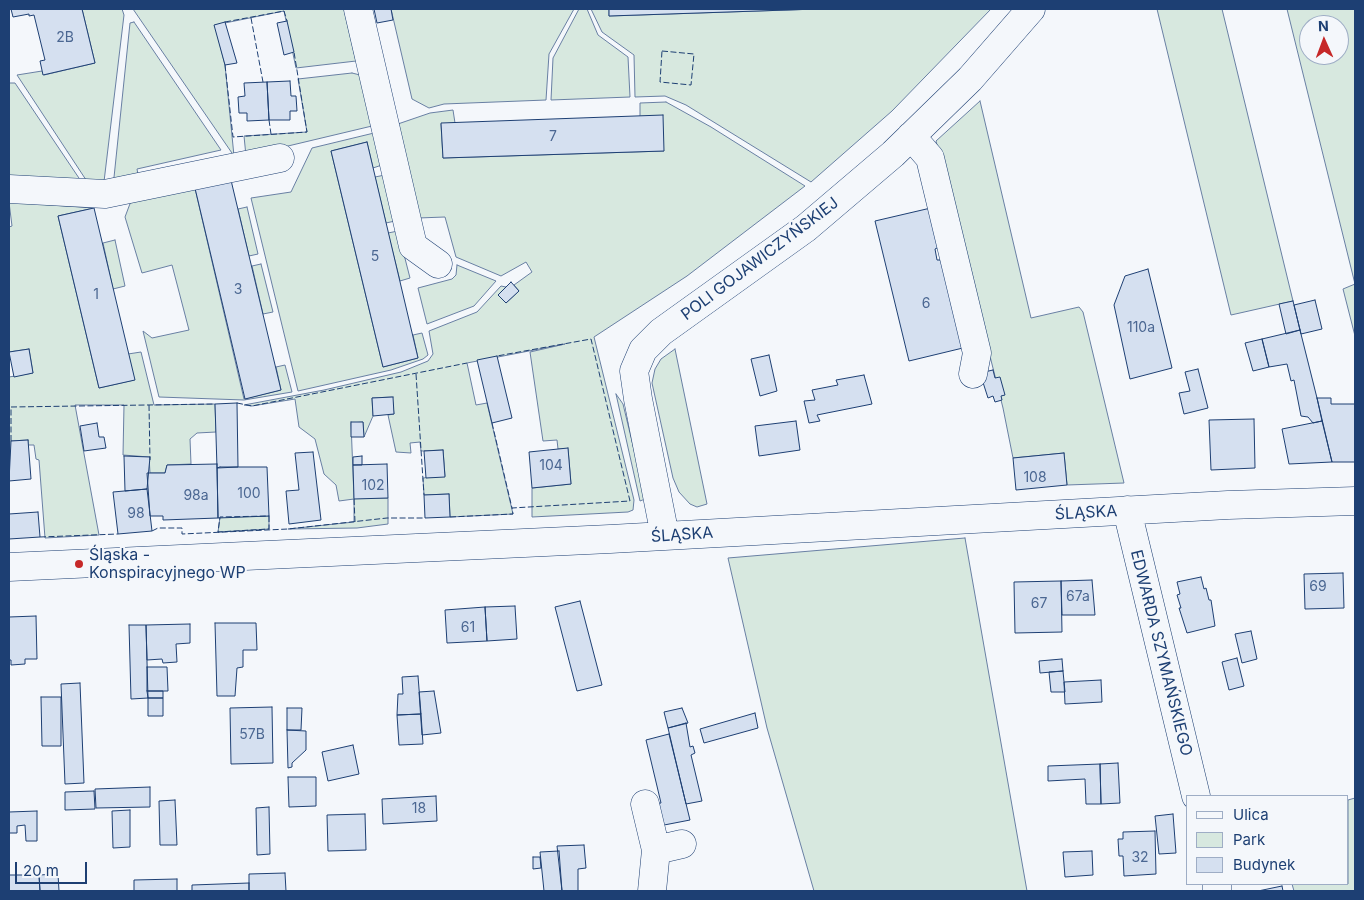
<!DOCTYPE html>
<meta charset="utf-8">
<style>
body{margin:0}
#map{position:relative;width:1364px;height:900px;overflow:hidden;background:#f4f7fb;font-family:Inter,sans-serif}
canvas{display:block}
.frame{position:absolute;inset:0;border:10px solid #1d3f73;pointer-events:none}
.legend{position:absolute;left:1186px;top:795px;width:162px;height:90px;box-sizing:border-box;background:#f4f7fb;border:1px solid #9eadc5;margin:0;padding:6px 9px;list-style:none;font-size:15px;color:#1d3f73}
.legend li{display:flex;align-items:center;gap:10px;height:25px}
.legend b{width:25px;border:1px solid #9eadc5}
.north{position:absolute;left:1299px;top:15px;width:50px;height:50px;box-sizing:border-box;background:#f4f7fb;border:1px solid #9eadc5;border-radius:50%;rotate:358deg;font-size:14px;font-weight:700;line-height:20px;text-align:center;color:#1d3f73}
.north::after{content:'';display:block;margin:auto;width:18px;height:22px;background:#c62828;clip-path:polygon(50% 0,100% 100%,50% 72%,0 100%)}
.scale{position:absolute;left:15px;top:862px;width:72px;height:22px;box-sizing:border-box;border:2px solid #1d3f73;border-top:0;padding-left:6px;font-size:15px;line-height:18px;white-space:nowrap;color:#1d3f73;-webkit-text-stroke:4px #f4f7fb;paint-order:stroke}
</style>
<div id="map">
<canvas width="1364" height="900"></canvas>
<div class="frame"></div>
<ul class="legend">
<li><b style="height:6px;background:#f4f7fb"></b>Ulica</li>
<li><b style="height:14px;background:#d7e8df"></b>Park</li>
<li><b style="height:14px;background:#d5e0f0"></b>Budynek</li>
</ul>
<div class="north">N</div>
<div class="scale">20 m</div>
</div>
<script>
const c = document.querySelector('canvas').getContext('2d');
c.lineJoin = 'round';
function paint(path, color) { c.fillStyle = color; c.fill(path, 'evenodd'); }
const poly = rows => new Path2D(rows.map(r => 'M' + r).join(''));
function strokePath(path, color, width, dash) { c.strokeStyle = color; c.lineWidth = width; c.lineCap = dash ? 'butt' : 'round'; c.setLineDash(dash || []); c.stroke(path); }
function drawText(font, color, halo, rows, align = 'center') {
  c.font = font + ' Inter,sans-serif'; c.lineWidth = 4; c.setLineDash([]); c.textBaseline = 'middle'; c.strokeStyle = halo; c.fillStyle = color; for (const [text, x, y, turn = 0] of rows) {
    c.save(); c.translate(x, y); c.rotate((+turn || 0) * Math.PI / 180); c.textAlign = isNaN(turn) ? turn : align; if (halo) c.strokeText(text, 0, 0); c.fillText(text, 0, 0); c.restore();
  }
}
const green = poly([
 [82,9,122,9,124,15,103,190,92,189,17,75,42,71,44,75,95,63,82,9],
 [133,9,344,9,356,61,296,68,284,11,215,25,225,65,234,156,133,9],
 [391,9,574,9,549,54,546,100,444,104,429,108,412,99,391,9],
 [579,9,587,9,598,35,628,57,630,97,551,100,553,58,579,9],
 [591,9,609,9,609,16,817,9,991,9,892,111,811,182,686,105,665,96,635,97,634,55,602,32,591,9],
 [1157,9,1222,9,1293,301,1231,315,1157,9],
 [1287,9,1355,9,1355,336,1343,289,1355,284,1287,9],
 [1309,25,1339,25,1339,55,1309,55,1309,25],
 [134,22,221,150,137,169,139,180,113,187,130,23,134,22],
 [352,73,360,75,372,126,246,156,244,136,307,132,298,79,352,73],
 [9,83,15,83,87,190,9,183,9,83],
 [980,101,1031,318,1079,307,1083,312,1124,483,1067,485,1064,453,1013,458,1003,408,936,141,980,101],
 [666,102,711,127,805,186,687,276,594,337,634,500,633,510,628,512,532,517,532,488,571,484,568,449,558,449,557,440,543,441,530,352,565,344,467,363,476,405,487,403,513,514,450,517,449,494,424,495,423,478,445,476,443,450,421,451,420,442,410,443,411,453,396,452,388,415,394,414,392,397,372,398,373,416,364,437,363,422,351,423,354,498,388,498,388,524,357,528,288,529,354,522,354,499,339,501,336,485,324,474,315,439,299,427,295,399,252,406,244,405,324,390,401,372,428,361,433,354,429,331,477,312,501,286,506,287,498,295,506,303,519,291,514,285,532,272,526,262,501,276,456,257,445,217,418,218,392,126,430,113,453,110,455,123,441,124,443,158,664,151,640,116,640,103,666,102],
 [374,133,382,165,373,168,367,142,331,151,383,367,418,358,413,335,422,333,428,355,423,359,391,370,298,391,251,198,291,192,312,148,374,133],
 [385,175,395,221,386,223,375,177,385,175],
 [194,184,244,399,281,390,276,367,285,365,292,392,244,400,159,397,143,331,152,338,189,330,172,265,142,273,125,217,131,201,194,184],
 [9,202,94,208,58,216,99,388,134,380,128,354,141,352,154,405,215,404,216,432,197,433,190,439,191,464,167,465,165,473,150,473,149,457,123,455,124,405,75,405,99,535,45,538,39,460,36,459,34,445,28,445,28,440,11,441,11,459,9,459,9,377,33,373,29,349,9,352,9,227,12,226,9,202],
 [247,207,258,254,249,256,238,209,247,207],
 [398,231,410,278,400,281,388,233,398,231],
 [115,240,125,286,113,289,103,243,115,240],
 [261,264,273,312,263,314,252,266,261,264],
 [457,265,496,281,474,306,427,324,418,288,452,279,456,275,457,265],
 [675,349,707,504,697,507,690,504,679,492,673,478,652,383,655,369,661,359,675,349],
 [616,394,623,404,642,483,645,499,640,501,616,394],
 [269,516,269,529,218,532,220,517,269,516],
 [965,538,1027,891,814,891,767,728,728,558,965,538],
 [1355,798,1355,891,1294,891,1292,884,1348,884,1348,800,1355,798]
]);
const building = poly([
 [11,9,82,9,95,63,43,75,40,61,45,60,34,15,29,16,29,14,13,17,11,9],
 [374,9,391,9,393,20,377,23,374,9],
 [609,9,817,9,609,16,609,9],
 [287,21,294,52,284,55,277,23,287,21],
 [225,22,237,63,225,65,214,25,225,22],
 [290,81,291,96,296,96,297,111,290,111,290,120,269,120,267,82,290,81],
 [267,82,269,120,247,121,247,113,239,113,238,97,245,96,244,83,267,82],
 [663,115,664,151,443,158,441,123,663,115],
 [367,142,418,358,383,367,331,151,367,142],
 [230,176,281,390,245,399,194,184,230,176],
 [935,207,943,245,935,249,937,260,946,260,967,347,909,361,875,221,935,207],
 [94,208,135,380,99,388,58,216,94,208],
 [1148,269,1172,368,1130,379,1114,305,1125,276,1148,269],
 [511,282,519,291,506,303,498,295,511,282],
 [1315,300,1322,329,1301,334,1294,305,1315,300],
 [1293,301,1300,330,1286,334,1279,304,1293,301],
 [1300,330,1317,398,1322,421,1313,423,1308,417,1301,416,1294,380,1291,381,1287,364,1269,367,1262,339,1300,330],
 [1262,339,1269,367,1253,371,1245,343,1262,339],
 [29,349,33,373,14,377,9,352,29,349],
 [769,355,777,391,760,396,751,359,769,355],
 [497,356,512,418,492,423,477,360,497,356],
 [1198,369,1208,408,1184,414,1179,393,1190,391,1185,372,1198,369],
 [993,370,995,378,1000,377,1005,395,1001,396,1002,400,995,402,993,396,988,398,980,373,993,370],
 [864,375,872,404,817,415,820,421,809,423,804,401,815,400,812,390,838,385,836,380,864,375],
 [393,397,394,414,373,416,372,398,393,397],
 [1317,398,1331,398,1331,404,1355,404,1355,462,1332,462,1317,398],
 [237,403,238,467,217,468,215,404,237,403],
 [1254,419,1255,468,1211,470,1209,420,1254,419],
 [796,421,800,450,759,456,755,426,796,421],
 [1322,421,1332,462,1289,464,1282,429,1322,421],
 [351,422,363,422,364,437,351,437,351,422],
 [97,423,99,437,104,437,106,448,84,451,80,426,97,423],
 [28,440,31,479,9,481,11,441,28,440],
 [568,448,571,484,532,488,529,452,568,448],
 [443,450,445,477,426,478,424,451,443,450],
 [313,452,321,520,289,524,286,491,299,490,295,453,313,452],
 [1064,453,1067,485,1016,490,1013,458,1064,453],
 [124,456,150,457,147,489,125,491,124,456],
 [362,456,362,465,353,465,353,457,362,456],
 [217,464,218,518,163,520,163,516,150,516,147,473,165,473,167,465,217,464],
 [387,464,388,498,354,499,353,465,387,464],
 [220,467,267,467,269,516,218,518,217,468,220,467],
 [147,489,152,531,118,534,113,492,147,489],
 [449,494,450,517,425,518,424,495,449,494],
 [38,512,40,537,9,539,9,514,38,512],
 [1343,573,1344,608,1305,609,1304,574,1343,573],
 [1201,577,1204,589,1206,588,1209,600,1211,600,1215,626,1187,633,1179,608,1181,608,1177,595,1180,594,1177,582,1201,577],
 [1092,580,1095,615,1062,615,1061,581,1092,580],
 [1061,581,1062,632,1015,633,1014,582,1061,581],
 [580,601,602,685,577,691,555,607,580,601],
 [515,606,517,639,487,641,485,607,515,606],
 [485,607,487,641,447,643,445,610,485,607],
 [36,616,37,659,25,659,25,664,11,665,11,660,9,660,9,617,36,616],
 [215,623,256,623,257,650,243,650,243,667,237,668,235,696,217,696,215,623],
 [190,624,190,643,176,644,177,662,163,663,162,659,147,660,146,625,190,624],
 [129,625,146,625,148,698,131,699,129,625],
 [1251,631,1257,659,1242,663,1235,634,1251,631],
 [1237,658,1244,686,1229,690,1222,662,1237,658],
 [1062,659,1063,671,1040,673,1039,661,1062,659],
 [147,667,167,667,168,691,147,691,147,667],
 [1063,671,1065,692,1051,692,1049,672,1063,671],
 [418,676,421,714,397,715,398,694,403,694,402,677,418,676],
 [1101,680,1102,702,1065,704,1064,682,1101,680],
 [80,683,84,783,65,784,61,684,80,683],
 [147,691,163,691,163,698,148,698,147,691],
 [434,691,441,733,422,735,419,692,434,691],
 [41,697,61,697,61,746,42,746,41,697],
 [148,698,163,698,163,716,148,716,148,698],
 [272,707,273,763,231,764,230,708,272,707],
 [287,708,302,708,301,730,287,730,287,708],
 [682,708,688,723,668,728,664,712,682,708],
 [755,713,758,728,704,743,700,729,755,713],
 [421,714,423,744,399,745,397,715,421,714],
 [686,723,690,747,693,746,695,753,691,755,702,801,686,804,668,728,686,723],
 [287,730,306,731,306,750,292,763,292,767,288,768,287,730],
 [669,734,690,820,659,826,654,804,661,803,646,740,669,734],
 [353,745,359,774,328,781,322,752,353,745],
 [1118,763,1120,803,1101,804,1100,764,1118,763],
 [1100,764,1101,804,1086,804,1085,779,1048,781,1048,766,1100,764],
 [288,777,316,777,316,806,289,807,288,777],
 [150,787,150,807,96,808,95,789,150,787],
 [94,791,95,809,65,810,65,792,94,791],
 [436,796,437,821,383,824,382,799,436,796],
 [175,800,177,845,160,845,159,801,175,800],
 [269,807,270,854,257,855,256,808,269,807],
 [130,810,130,847,113,848,112,811,130,810],
 [37,811,37,841,26,841,25,825,17,826,17,833,9,833,9,812,37,811],
 [365,814,366,850,328,851,327,815,365,814],
 [1173,814,1176,853,1159,854,1155,816,1173,814],
 [1155,831,1156,874,1124,876,1123,856,1119,856,1118,839,1123,839,1123,832,1155,831],
 [584,845,586,868,578,869,578,891,562,891,557,846,584,845],
 [559,851,562,891,544,891,540,852,559,851],
 [1092,851,1093,875,1065,877,1063,852,1092,851],
 [533,857,540,857,541,868,533,869,533,857],
 [285,873,286,891,249,891,249,874,285,873],
 [58,874,59,891,40,891,39,875,58,874],
 [9,875,39,875,40,891,9,891,9,875],
 [177,879,177,891,134,891,134,880,177,879],
 [249,883,249,891,192,891,192,885,249,883],
 [1282,886,1283,891,1258,891,1282,886]
]);
const minor = poly([
 [358,9,413,246,438,264],
 [911,136,930,158,977,353,973,374],
 [9,189,105,194,280,158],
 [1127,510,1196,796],
 [665,536,638,399,634,371,643,350,661,332,806,228,893,154,970,79,1031,9],
 [9,567,610,539,1228,505,1355,501],
 [645,804,656,850],
 [652,891,656,850,682,844],
 [1217,891,1217,884]
]);
const fence = poly([
 [251,18,263,82],
 [225,22,284,11,287,21],
 [662,51,694,54,691,85,660,82,662,51],
 [225,65,233,137,307,132,294,52],
 [269,120,271,134],
 [416,374,424,495],
 [237,403,252,406,467,363],
 [149,405,150,460],
 [492,423,512,508],
 [11,441,11,407,215,404],
 [354,499,355,522],
 [269,516,269,529,218,532,220,517,269,516],
 [450,517,513,514,512,508,630,501,591,339,497,356],
 [152,531,158,528,182,528,182,534,288,529,387,518,425,518],
 [40,537,118,534]
]);
const markers = [
 [79,564,5,"#c62828"]
];
const numberNames = [
 ["2B",65,38],
 ["7",553,137],
 ["5",375,257],
 ["3",238,290],
 ["1",96,295],
 ["6",926,304],
 ["110a",1141,328],
 ["104",551,466],
 ["108",1035,478],
 ["102",373,486],
 ["100",249,494],
 ["98a",196,496],
 ["98",136,514],
 ["69",1318,587],
 ["67a",1078,597],
 ["67",1039,604],
 ["61",468,628],
 ["57B",252,735],
 ["18",419,809],
 ["32",1140,858]
];
const streetNames = [
 ["POLI GOJAWICZYŃSKIEJ",760,259,-37],
 ["ŚLĄSKA",1086,513,-3],
 ["ŚLĄSKA",682,535,-4],
 ["EDWARDA SZYMAŃSKIEGO",1161,653,76]
];
const poiNames = [
 ["Śląska -",89,555],
 ["Konspiracyjnego WP",89,573]
];
paint(green, '#d7e8df');
strokePath(green, '#687fa3', 1);
paint(building, '#d5e0f0');
strokePath(building, '#1d3f73', 1);
strokePath(minor, '#1d3f73', 29);
strokePath(minor, '#f4f7fb', 28);
strokePath(fence, '#1d3f73', 1, [6, 2.5]);
for (const [x, y, r, color] of markers) { const dot = new Path2D(); dot.arc(x, y, r, 0, 2 * Math.PI); c.fillStyle = color; c.fill(dot); strokePath(dot, '#f4f7fb', 2); }
drawText('14px', '#4b6792', null, numberNames);
drawText('16px', '#1d3f73', '#f4f7fb', streetNames);
drawText('16px', '#1d3f73', '#f4f7fb', poiNames, 'left');
</script>
